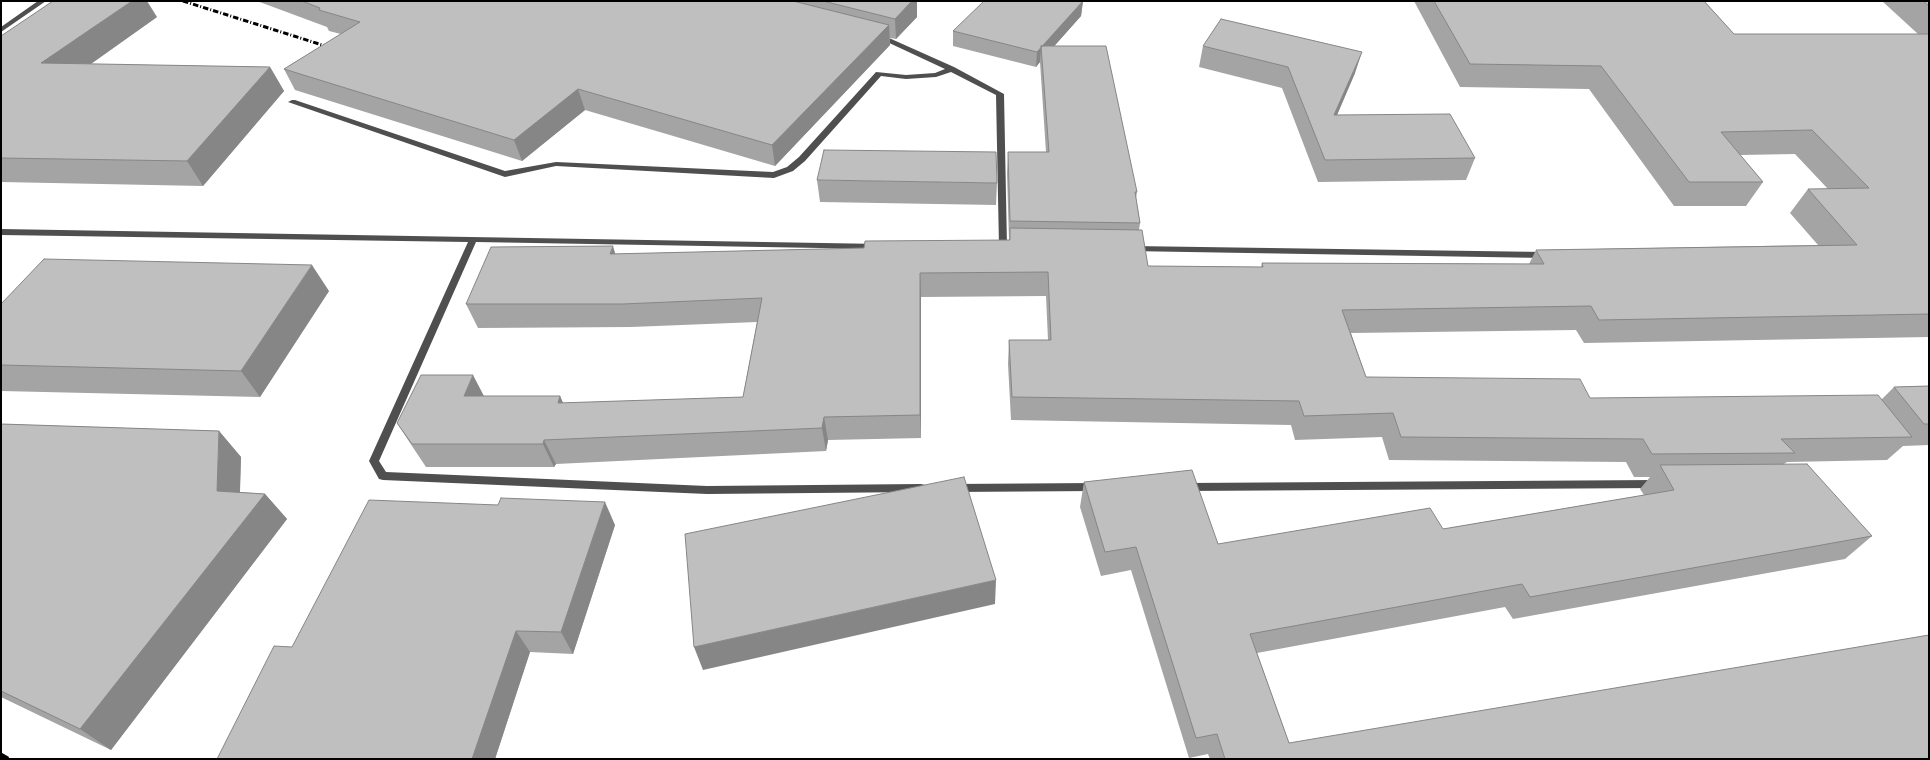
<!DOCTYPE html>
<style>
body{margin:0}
#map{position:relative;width:1930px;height:760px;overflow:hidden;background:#fff;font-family:Cabin,sans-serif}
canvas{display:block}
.frame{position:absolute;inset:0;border:2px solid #000;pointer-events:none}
</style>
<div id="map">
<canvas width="1930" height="760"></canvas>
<div class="frame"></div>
</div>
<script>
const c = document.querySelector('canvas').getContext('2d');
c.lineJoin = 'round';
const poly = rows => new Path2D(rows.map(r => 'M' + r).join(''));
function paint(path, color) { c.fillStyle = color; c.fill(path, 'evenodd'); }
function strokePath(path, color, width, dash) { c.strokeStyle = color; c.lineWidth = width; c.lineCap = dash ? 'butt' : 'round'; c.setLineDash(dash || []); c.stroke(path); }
const lane = poly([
 [38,1,46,1,1,32,1,27,38,1],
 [877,35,889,38,954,67,1004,94,1007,247,1006,249,1000,249,999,247,996,95,951,72,936,77,906,79,881,76,805,161,793,171,774,178,556,166,505,177,288,102,292,100,295,100,505,171,556,162,773,172,787,167,799,157,876,72,906,75,935,73,945,69,885,41,875,38,873,37,877,35],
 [1,229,881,244,882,246,878,249,476,242,379,461,386,472,707,486,921,484,925,485,926,488,925,491,921,492,707,494,383,480,379,479,369,461,468,242,1,235,1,229],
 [1132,246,1545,252,1549,255,1545,258,1129,251,1128,249,1129,247,1132,246],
 [1656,480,1660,481,1661,484,1660,487,1656,488,1186,491,1182,490,1181,487,1182,484,1186,483,1656,480],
 [1096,483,1100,484,1101,487,1100,490,1096,491,953,492,949,491,948,488,949,485,953,484,1096,483]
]);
const railFar1 = poly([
 [183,1,335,49]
]);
const rail = poly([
 [1,755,8,759]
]);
const wall = poly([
 [257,1,917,1,917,17,896,39,890,38,890,45,775,166,585,110,522,161,295,90,284,69,341,34,329,31,327,27],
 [1083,1,1081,16,1054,46,1137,192,1136,198,1140,223,1139,230,1148,266,1261,267,1262,263,1529,264,1536,250,1818,245,1790,213,1808,189,1828,189,1795,154,1740,155,1763,182,1746,206,1674,206,1589,89,1460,87,1414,1,1704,1,1734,34,1918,34,1882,1,1929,1,1929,337,1584,343,1576,330,1351,333,1366,377,1590,398,1882,399,1894,387,1929,386,1929,445,1903,446,1887,460,1787,462,1784,464,1872,536,1845,559,1513,619,1505,607,1257,653,1289,743,1929,759,1210,759,1208,754,1189,758,1131,570,1101,576,1080,507,1084,482,1218,544,1443,529,1644,495,1640,489,1650,477,1634,477,1626,462,1389,460,1382,437,1295,440,1291,425,1011,420,1008,364,1009,340,1048,340,1046,296,921,297,921,438,828,440,826,451,556,464,554,467,426,467,412,446,397,423,484,396,560,396,563,403,743,397,757,322,631,327,478,328,466,304,615,254,864,248,1009,240,1007,173,1008,152,1046,152,1040,62,1036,67,953,46,953,31],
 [157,17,91,64,270,67,284,91,203,186,1,182,1,36],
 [1203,46,1355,73,1337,115,1475,158,1466,180,1318,182,1282,88,1199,67],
 [817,180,997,183,996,205,820,202],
 [329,291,260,397,1,391,1,304],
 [1,424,219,431,241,457,240,492,265,494,287,519,111,750,1,697],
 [615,525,573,654,530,652,495,759,217,759,292,647]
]);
const shadedWall = poly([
 [132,1,147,1,157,17,58,87,41,63],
 [903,1,917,1,917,17,896,39,895,19],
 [1083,1,1081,16,1042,60,1041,47],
 [889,25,890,45,775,166,772,145],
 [1041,47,1040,62,1036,67,1037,52],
 [1362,52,1355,73,1328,136,1334,115],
 [270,67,284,91,203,186,187,161],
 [578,89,585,110,522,161,514,140],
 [613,246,620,270,610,254],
 [312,265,329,291,260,397,241,371],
 [920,273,921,297,921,438,920,415],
 [473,375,485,398,464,396],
 [560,396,570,419,558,403],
 [824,417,828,440,826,451,822,428],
 [219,431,241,457,239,516,217,491],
 [544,440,556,464,554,467,543,444],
 [265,494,287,519,111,750,80,729],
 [605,502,615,525,573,654,561,632],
 [996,580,995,604,703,670,694,647],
 [516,631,530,652,495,759,472,759]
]);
const building = poly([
 [53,1,132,1,41,63,270,67,187,161,1,158,1,36,53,1],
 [302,1,793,1,889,25,772,145,578,89,514,140,284,69,360,22,319,10,320,8,302,1],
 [823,1,912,1,895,19,823,1],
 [984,1,1083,1,1037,52,953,31,984,1],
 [1434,1,1704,1,1734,34,1929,34,1929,314,1599,320,1591,306,1342,310,1366,377,1580,379,1590,398,1878,395,1912,437,1781,439,1795,453,1652,454,1643,439,1401,437,1393,413,1304,416,1299,401,1012,397,1009,340,1051,340,1048,272,920,273,920,415,824,417,822,428,544,440,543,444,412,444,397,423,421,375,473,375,464,396,560,396,558,403,743,397,762,298,623,304,466,304,491,247,613,246,610,254,864,248,865,241,1010,240,1010,228,1142,230,1148,266,1263,267,1262,263,1544,264,1536,250,1857,245,1808,189,1869,188,1812,130,1721,132,1763,182,1689,182,1601,66,1470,64,1434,1],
 [1923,1,1929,1,1929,6,1923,1],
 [1221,19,1362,52,1334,115,1450,114,1475,158,1325,160,1288,67,1203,46,1221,19],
 [1041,46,1106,46,1137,192,1135,192,1140,223,1010,221,1008,152,1049,152,1041,46],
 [824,150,996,152,997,183,817,180,824,150],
 [44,259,312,265,241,371,1,365,1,304,44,259],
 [1929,386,1929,424,1924,424,1894,387,1929,386],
 [1,424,219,431,217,491,265,494,80,729,1,691,1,424],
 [1807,464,1872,536,1530,597,1522,584,1250,634,1289,743,1929,635,1929,759,1225,759,1217,734,1196,738,1136,547,1105,552,1084,482,1192,470,1218,544,1430,508,1443,529,1674,490,1660,465,1807,464],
 [964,477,996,580,694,647,685,534,964,477],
 [501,498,605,502,561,632,516,631,472,759,217,759,274,646,292,647,369,500,498,505,501,498]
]);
paint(lane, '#4f4f4f');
strokePath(railFar1, '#000', 3, [5.5, 2, 1, 2]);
strokePath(rail, '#000', 4.5, [9, 3, 1, 3]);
paint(wall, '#a4a4a4');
paint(shadedWall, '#868686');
paint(building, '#bfbfbf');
strokePath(building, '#868686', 1);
</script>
